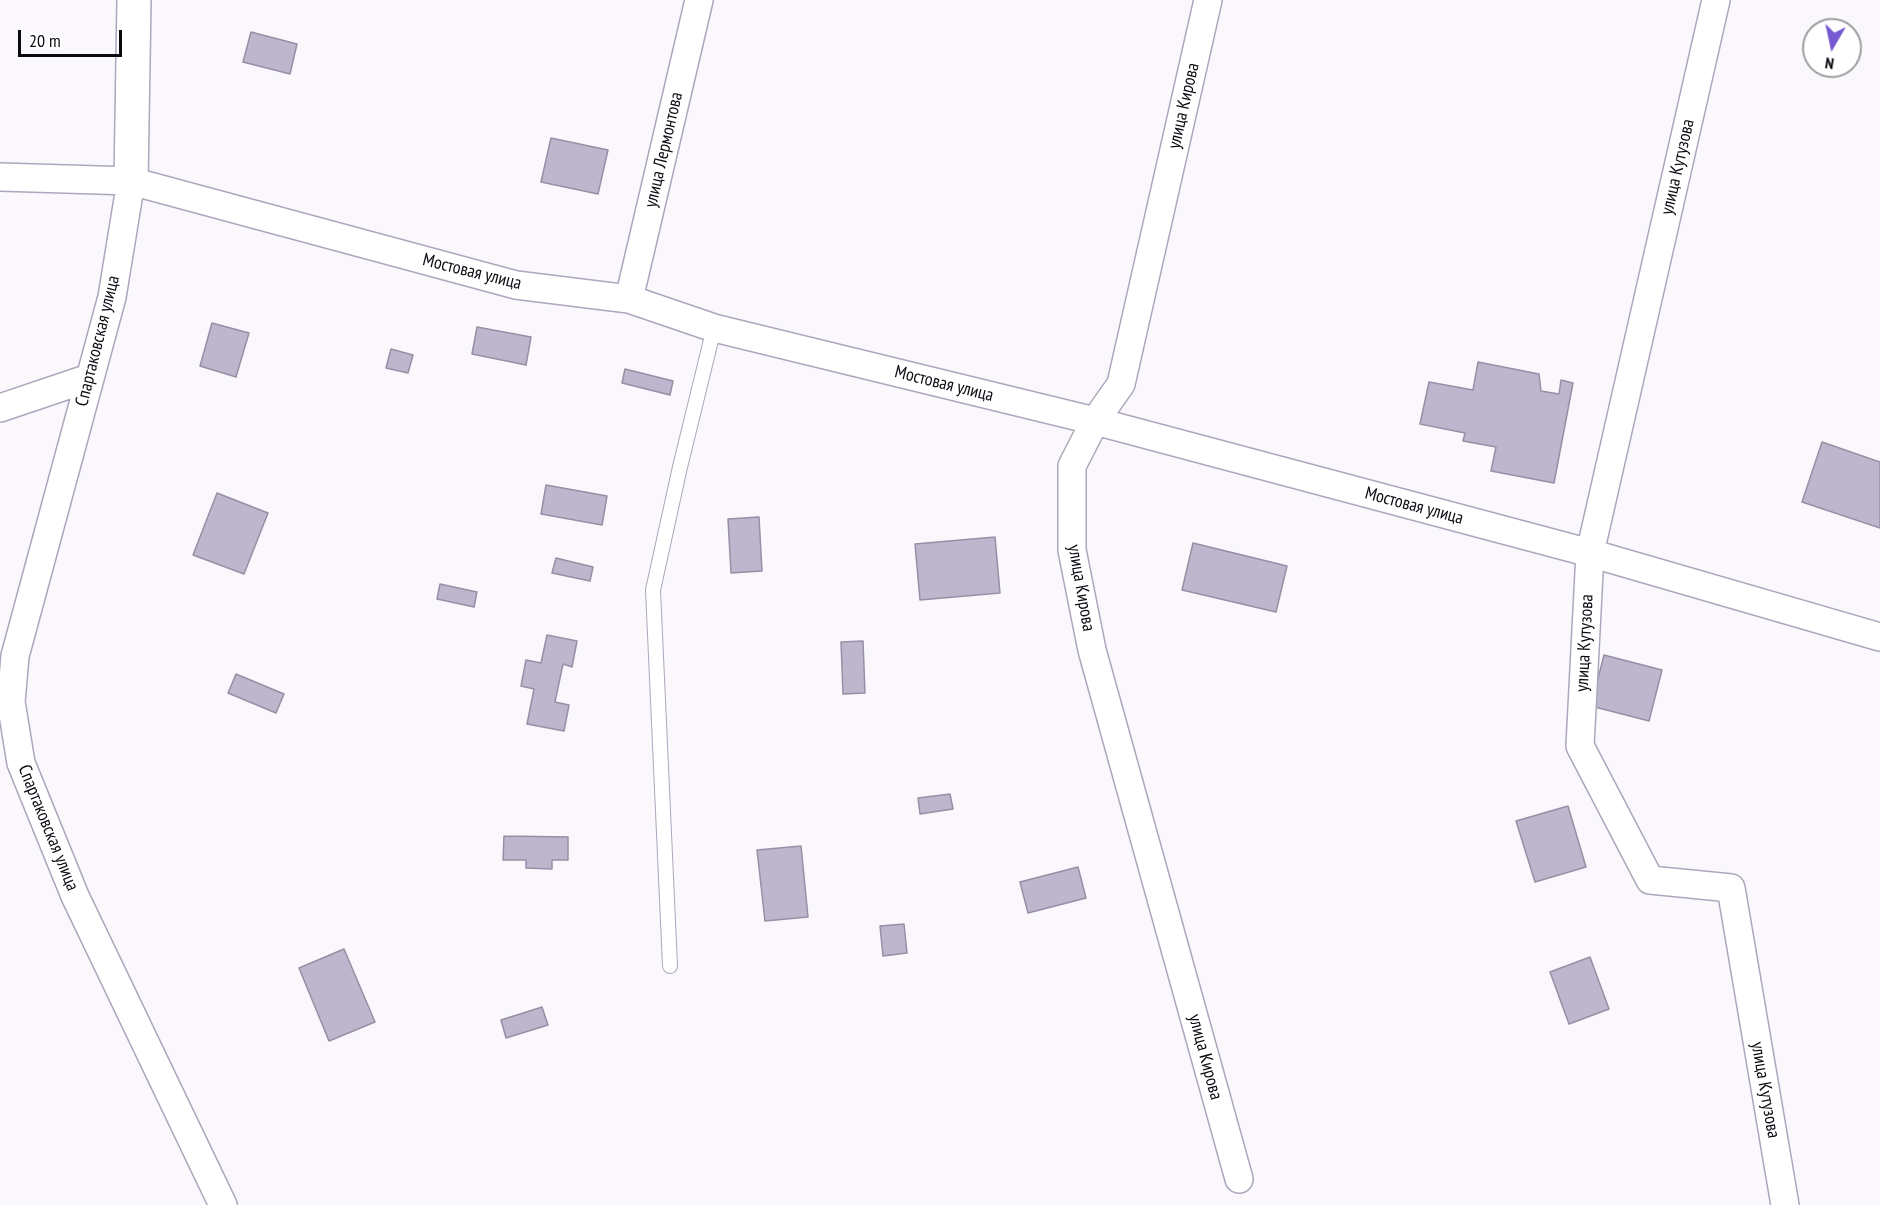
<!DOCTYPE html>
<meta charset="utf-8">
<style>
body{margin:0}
#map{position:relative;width:1880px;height:1205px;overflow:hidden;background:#faf8fd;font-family:"PT Sans Narrow",sans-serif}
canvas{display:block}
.north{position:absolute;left:1802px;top:18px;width:60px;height:60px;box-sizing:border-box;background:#fff;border:2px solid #9e9da0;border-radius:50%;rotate:189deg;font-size:16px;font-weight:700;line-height:24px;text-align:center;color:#0c0a11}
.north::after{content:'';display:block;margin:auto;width:21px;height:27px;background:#7759d3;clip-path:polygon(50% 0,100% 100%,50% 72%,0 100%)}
.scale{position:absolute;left:18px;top:30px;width:104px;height:27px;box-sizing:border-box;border:3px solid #0c0a11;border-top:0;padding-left:8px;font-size:18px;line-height:21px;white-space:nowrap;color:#0c0a11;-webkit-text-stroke:4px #fff;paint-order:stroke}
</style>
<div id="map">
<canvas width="1880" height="1205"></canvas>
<div class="north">N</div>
<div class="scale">20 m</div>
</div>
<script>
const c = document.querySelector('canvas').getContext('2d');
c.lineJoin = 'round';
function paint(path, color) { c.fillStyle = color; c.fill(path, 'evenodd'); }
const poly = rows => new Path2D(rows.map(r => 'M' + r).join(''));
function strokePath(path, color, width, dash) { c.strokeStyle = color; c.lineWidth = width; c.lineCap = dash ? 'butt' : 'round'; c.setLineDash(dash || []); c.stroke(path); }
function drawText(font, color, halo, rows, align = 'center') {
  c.font = font + ' "PT Sans Narrow",sans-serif'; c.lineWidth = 5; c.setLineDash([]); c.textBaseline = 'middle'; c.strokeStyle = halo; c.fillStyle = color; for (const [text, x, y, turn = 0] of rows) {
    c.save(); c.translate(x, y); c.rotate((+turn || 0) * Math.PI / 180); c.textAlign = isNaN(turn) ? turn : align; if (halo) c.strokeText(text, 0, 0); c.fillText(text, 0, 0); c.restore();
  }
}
const building = poly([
 [251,32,297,44,290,74,243,62,251,32],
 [551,138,608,150,598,194,541,182,551,138],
 [212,323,249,333,236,377,200,366,212,323],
 [477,327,531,337,526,365,472,354,477,327],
 [391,349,413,355,408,373,386,368,391,349],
 [1478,362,1539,374,1541,391,1559,394,1561,380,1573,383,1554,483,1491,471,1496,447,1463,441,1465,433,1420,424,1429,382,1473,390,1478,362],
 [625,369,673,381,670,395,622,383,625,369],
 [1822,442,1880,462,1880,528,1802,502,1822,442],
 [546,485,607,496,602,525,541,514,546,485],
 [217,493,268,513,244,574,193,555,217,493],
 [759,517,762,571,731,573,728,519,759,517],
 [995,537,1000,593,920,600,915,544,995,537],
 [1193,543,1287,566,1276,612,1182,590,1193,543],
 [556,558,593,567,590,581,552,573,556,558],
 [440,584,477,592,474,607,437,599,440,584],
 [547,635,577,641,572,667,563,664,555,702,569,705,564,731,527,724,534,689,521,686,526,660,541,663,547,635],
 [863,641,865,693,843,694,841,642,863,641],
 [1604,655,1662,670,1649,721,1591,706,1604,655],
 [236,674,284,694,276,713,228,693,236,674],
 [950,794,953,809,920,814,918,798,950,794],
 [1568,806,1586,867,1535,882,1516,821,1568,806],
 [504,836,568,837,568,860,552,860,552,869,526,868,526,860,503,860,504,836],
 [801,846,808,917,765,921,757,850,801,846],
 [1078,867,1086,898,1028,913,1020,882,1078,867],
 [904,924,907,953,883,956,880,926,904,924],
 [344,949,375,1022,329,1041,299,968,344,949],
 [1590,957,1609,1009,1569,1024,1550,972,1590,957],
 [542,1007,548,1025,506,1038,501,1020,542,1007]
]);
const service = poly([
 [670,966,653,590,680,467,714,328]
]);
const minor = poly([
 [1208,0,1121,384,1095,421,1072,466,1072,550,1092,650,1239,1179],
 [1716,0,1590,553,1580,746,1650,880,1731,888,1785,1205],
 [0,177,131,181,516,285,629,299,714,328,1095,421,1590,553,1880,637],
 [131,181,112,297,15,656,11,702,21,763,75,896,223,1205],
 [629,299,699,0],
 [0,408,89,378]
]);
const tertiary = poly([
 [131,181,134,0]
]);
const streetNames = [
 ["улица Кирова",1184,106,-77],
 ["улица Лермонтова",664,150,-77],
 ["улица Кутузова",1678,167,-77],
 ["Мостовая улица",472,272,14],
 ["Спартаковская улица",98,341,-76],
 ["Мостовая улица",944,384,14],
 ["Мостовая улица",1414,506,15],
 ["улица Кирова",1081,588,80],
 ["улица Кутузова",1585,643,-87],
 ["Спартаковская улица",48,828,68],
 ["улица Кирова",1205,1057,75],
 ["улица Кутузова",1765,1090,80]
];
paint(building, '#bdb6cd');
strokePath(building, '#968fa5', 1.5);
strokePath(service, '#ada6bc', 16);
strokePath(minor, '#ada6bc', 30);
strokePath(tertiary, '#ada6bc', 36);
strokePath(service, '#fff', 14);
strokePath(minor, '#fff', 27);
strokePath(tertiary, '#fff', 33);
drawText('18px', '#0c0a11', '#fff', streetNames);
</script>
